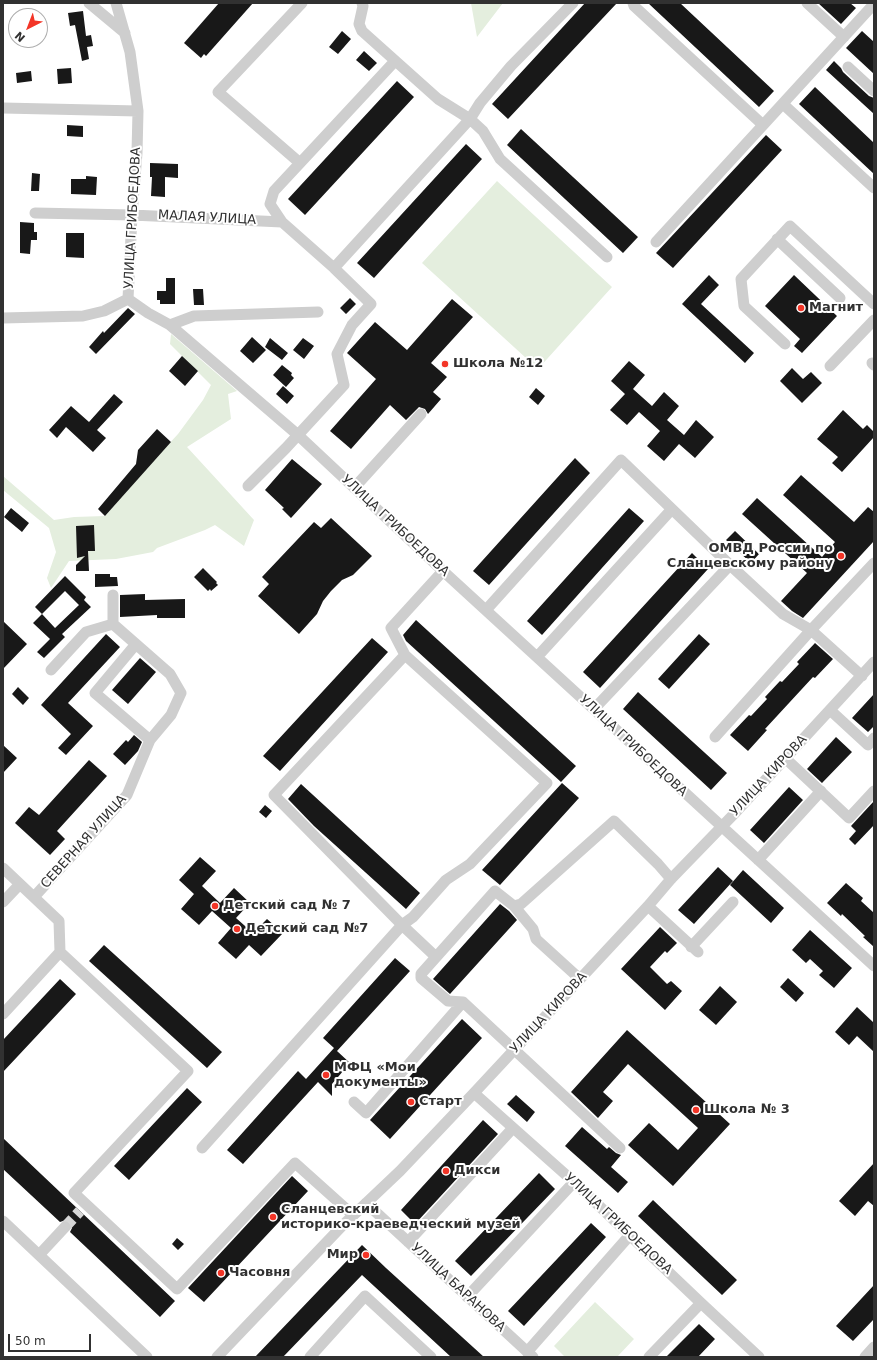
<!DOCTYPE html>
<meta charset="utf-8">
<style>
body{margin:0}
#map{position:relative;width:877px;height:1360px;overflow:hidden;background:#fff;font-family:"DejaVu Sans",sans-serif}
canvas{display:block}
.frame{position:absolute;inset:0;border:4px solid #313131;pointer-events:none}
.north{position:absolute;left:8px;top:8px;width:40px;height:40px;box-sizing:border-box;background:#fff;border:1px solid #adadad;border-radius:50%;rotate:222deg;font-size:11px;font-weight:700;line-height:16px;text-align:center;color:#313131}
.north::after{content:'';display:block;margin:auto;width:14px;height:18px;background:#f33527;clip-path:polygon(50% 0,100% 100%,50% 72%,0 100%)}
.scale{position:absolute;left:8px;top:1334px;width:83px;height:18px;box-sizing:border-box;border:2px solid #313131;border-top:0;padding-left:5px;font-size:12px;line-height:14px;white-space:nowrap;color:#313131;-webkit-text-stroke:3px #fff;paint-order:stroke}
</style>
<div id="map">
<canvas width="877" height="1360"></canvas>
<div class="frame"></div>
<div class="north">N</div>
<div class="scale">50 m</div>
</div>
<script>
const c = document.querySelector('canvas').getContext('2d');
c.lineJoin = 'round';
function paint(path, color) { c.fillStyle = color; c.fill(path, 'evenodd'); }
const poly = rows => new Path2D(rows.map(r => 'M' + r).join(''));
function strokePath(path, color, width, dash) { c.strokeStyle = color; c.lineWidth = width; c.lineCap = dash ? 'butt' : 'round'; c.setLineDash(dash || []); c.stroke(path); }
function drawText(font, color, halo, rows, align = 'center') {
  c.font = font + ' "DejaVu Sans",sans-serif'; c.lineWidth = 4; c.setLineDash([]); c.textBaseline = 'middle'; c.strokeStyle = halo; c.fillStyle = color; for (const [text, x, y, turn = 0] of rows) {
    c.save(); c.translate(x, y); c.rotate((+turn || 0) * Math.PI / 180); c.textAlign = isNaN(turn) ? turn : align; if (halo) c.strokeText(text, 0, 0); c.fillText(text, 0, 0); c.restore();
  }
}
const green = poly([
 [471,3,503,3,477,37],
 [497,181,612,287,538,369,422,263],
 [171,334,237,391,228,394,231,419,187,447,254,520,244,546,215,525,205,530,157,548,153,552,116,559,69,561,51,588,47,578,56,552,49,528,3,490,3,476,54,520,74,517,105,516,153,461,178,434,203,400,211,385,170,344],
 [595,1302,634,1339,617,1357,565,1357,554,1346]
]);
const building = poly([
 [219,3,253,3,206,56,204,54,201,58,184,43],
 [585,3,617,3,508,119,492,104],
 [648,3,680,3,774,91,759,107],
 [818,3,850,3,856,8,841,24],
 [83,11,86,36,91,35,93,46,87,47,89,59,82,61,75,25,70,26,68,13],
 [342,31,351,39,338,54,329,47],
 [862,31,874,42,874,74,846,48],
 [364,51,377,63,369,71,356,60],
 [834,61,841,68,843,72,869,96,874,98,874,114,826,70],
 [71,68,72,83,58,84,57,69],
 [31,71,32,81,17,83,16,73],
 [397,81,414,97,305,215,288,199],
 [815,87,874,143,874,174,799,104],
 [67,125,83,126,83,137,67,136],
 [521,129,638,237,623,253,507,145],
 [766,135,782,150,673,268,656,253],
 [466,144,482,159,374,278,357,263],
 [150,163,178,164,178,178,165,177,165,197,151,196,152,177,150,177],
 [32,173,40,174,39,191,31,191],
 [86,176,97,177,96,195,71,194,71,179,86,179],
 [20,222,34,223,34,232,37,232,37,240,31,240,30,254,20,253],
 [66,233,84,233,84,258,66,257],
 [709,275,719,285,701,304,754,353,745,363,682,304],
 [794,275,837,316,802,353,794,346,800,339,765,306],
 [166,278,175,278,175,304,160,304,160,300,157,300,157,291,166,291],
 [193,289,203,289,204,305,194,305],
 [350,298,356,304,346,314,340,308],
 [452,299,473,317,431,363,447,377,433,392,441,399,428,414,425,409,419,407,406,420,390,405,351,449,330,431,376,379,347,353,375,322,407,350],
 [128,308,135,314,96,354,89,347,103,331,104,333],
 [252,337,266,350,253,363,240,351],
 [270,338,288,353,282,360,265,347],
 [303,338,314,346,304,359,293,350],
 [182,356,198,371,185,386,169,371],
 [629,361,645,375,633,389,652,406,664,392,679,406,667,420,684,435,696,420,714,437,695,458,679,444,664,461,647,446,660,431,639,412,627,425,610,410,625,394,611,381],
 [282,365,292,373,291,375,294,378,286,387,273,375],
 [792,368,803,379,811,372,822,383,802,403,780,381],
 [283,386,294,396,287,404,276,394],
 [536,388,545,396,538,405,529,397],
 [114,394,123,402,97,430,106,438,93,452,66,427,57,438,49,430,71,406,89,422],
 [843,410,863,429,867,425,874,432,874,437,842,472,832,463,838,457,817,439],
 [157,429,171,442,105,516,98,509,136,464,138,450],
 [575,458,590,473,489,585,473,571],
 [292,459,322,484,291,518,282,509,284,508,265,490],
 [801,475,854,522,868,507,874,512,874,541,803,618,792,611,781,601,807,573,742,514,757,498,822,557,835,542,783,495],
 [11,508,29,523,22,532,4,517],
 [629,508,644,521,542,635,527,621],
 [331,518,372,556,353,575,342,580,331,591,323,601,317,614,299,634,258,596,269,584,262,577,314,522,321,528],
 [94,525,95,551,88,551,89,571,76,571,76,565,85,556,77,558,76,526],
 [735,531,759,554,751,563,726,540],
 [692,553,708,569,600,688,583,672],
 [203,568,217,582,216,583,218,585,211,591,210,589,208,591,194,577],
 [95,574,110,574,110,577,117,577,118,586,95,587],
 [65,576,86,597,84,600,91,607,62,634,65,637,44,658,37,652,50,639,33,623,42,614,55,628,79,605,65,591,42,614,35,607],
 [145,594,145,600,185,599,185,618,157,618,157,615,120,617,120,595],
 [416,620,576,766,561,782,406,641,403,635],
 [3,621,27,644,3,669],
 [106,634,120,647,68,703,93,726,66,755,58,748,71,734,41,705],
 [699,634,710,644,669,689,658,679],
 [372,638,388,652,280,771,263,756],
 [815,643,833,659,815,678,813,677,765,729,767,730,748,751,730,735,749,715,751,716,767,699,765,697,780,681,782,682,799,664,797,662],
 [140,658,156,672,128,704,112,690],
 [18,687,29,698,23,705,12,694],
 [638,692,727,773,711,790,623,709],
 [874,694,874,726,868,732,852,718],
 [134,735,142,742,138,751,125,765,113,754,126,740,128,742],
 [836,737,852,752,822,783,807,769],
 [3,745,17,758,3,773],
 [89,760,107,776,57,831,65,839,50,855,15,823,29,807,39,815],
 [562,783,579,798,500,885,482,870],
 [301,784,420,893,406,909,314,826,288,799],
 [789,787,803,800,764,843,750,830],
 [874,801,874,825,855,845,849,839,856,831,851,826],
 [265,805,272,811,266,818,259,812],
 [200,857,216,871,202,886,220,903,234,888,250,903,236,918,253,933,267,919,283,933,261,956,249,945,236,959,218,943,231,928,212,911,199,925,181,909,194,894,179,880],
 [718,867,733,881,694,924,678,910],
 [743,870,784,908,771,923,730,885],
 [846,883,863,898,861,901,874,913,874,947,863,937,865,936,842,914,841,916,827,903],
 [500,904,509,911,517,920,450,994,433,979],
 [660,927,677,943,667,953,665,951,650,967,667,984,671,981,682,991,665,1010,621,969],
 [810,930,852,968,834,988,819,975,823,971,810,959,806,963,792,950],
 [104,945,222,1052,207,1068,89,961],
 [395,958,410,971,337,1051,350,1063,332,1084,332,1096,318,1082,243,1164,227,1150,298,1071,306,1079,334,1048,323,1038],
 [788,978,804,993,796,1002,780,987],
 [60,979,76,994,3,1072,3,1040],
 [720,986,737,1002,716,1025,699,1010],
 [857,1007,874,1023,874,1052,857,1036,849,1045,835,1032],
 [462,1019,482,1038,390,1139,370,1120],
 [627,1030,730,1124,673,1186,628,1145,649,1123,678,1150,698,1128,628,1064,603,1092,613,1101,598,1118,571,1092],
 [187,1088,202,1102,129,1180,114,1166],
 [516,1095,535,1112,527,1122,507,1104],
 [483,1120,498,1134,415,1224,401,1210],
 [582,1127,607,1149,609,1147,616,1153,621,1155,611,1167,628,1182,618,1193,565,1146],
 [3,1138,175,1301,160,1317,70,1232,72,1228,70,1222,66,1220,60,1222,3,1169],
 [874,1163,874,1206,868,1201,855,1216,839,1201],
 [539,1173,555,1189,471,1276,455,1261],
 [292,1176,308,1191,204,1302,188,1288],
 [653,1200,737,1280,722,1295,638,1216],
 [591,1223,606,1237,524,1326,508,1311],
 [177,1238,184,1244,178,1250,172,1244],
 [362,1245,386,1268,484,1357,451,1357,362,1275,283,1357,255,1357],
 [874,1285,874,1319,853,1341,836,1326],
 [699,1324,715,1339,698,1357,666,1357]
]);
const minorTunnel = poly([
 [65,1227,80,1211]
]);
const minor = poly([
 [89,3,125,33],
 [116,3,130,52,138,111,137,153,132,215,128,299],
 [362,3,363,6,359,24,362,31,438,99,470,119,483,131,500,159,607,257],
 [633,3,634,6,763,125],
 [807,3,844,37],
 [848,67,874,91],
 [783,104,874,188],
 [3,108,138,111],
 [300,163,218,92,302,3],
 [35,213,132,215,282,222],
 [777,239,840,298],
 [656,242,874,4],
 [334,268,470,119,480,103,511,66,573,3],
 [128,299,148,313,170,325,298,435,443,571,874,966],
 [3,318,83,316,104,311,128,299],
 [170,325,194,316,318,312],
 [785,344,744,306,741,279,790,226,874,304],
 [872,363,874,365],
 [830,366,874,320],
 [248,486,286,448,344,385,337,354,352,325,371,304,334,268,282,222,270,204,274,191,395,61],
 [354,488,421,414],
 [486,610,621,460,730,565,783,614,811,630,862,676],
 [113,624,113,595],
 [136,644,95,693,150,740],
 [405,655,274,795,402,925,436,957],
 [537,657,672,509],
 [594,709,730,565],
 [830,710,868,745,874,738],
 [715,737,811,630,874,563],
 [785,758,849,818,874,791],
 [758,860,821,791],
 [3,868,59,921,60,952,188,1071,74,1193,177,1289,295,1163,353,1215],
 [34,897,127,795,150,740,171,715,181,693,170,674,113,624,86,632,51,670],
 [3,902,20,884],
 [514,906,533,929,536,939,580,979],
 [648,906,698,952],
 [691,947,733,902],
 [463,1002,448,1001,421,978,421,974,495,891,514,906,521,904,614,821,658,864,671,879],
 [3,1014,60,952],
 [474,1093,574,1182,701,1303,759,1357],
 [354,1102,366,1113,463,1002,620,1148],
 [202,1148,402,925,413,917,446,880,470,864,547,783,405,655,391,628,443,571],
 [366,1203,533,1357],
 [3,1221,147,1357],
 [408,1242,513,1128],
 [39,1255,65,1227],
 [467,1297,574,1182],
 [527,1352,630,1235],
 [217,1357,342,1226,400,1171,474,1093,648,906,671,879,734,814,874,662],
 [310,1357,365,1296,431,1357],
 [649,1357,701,1303],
 [865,1357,874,1347]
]);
const markers = [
 [801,308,4,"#f33527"],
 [445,364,4,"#f33527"],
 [841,556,4,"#f33527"],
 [215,906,4,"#f33527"],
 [237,929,4,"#f33527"],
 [326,1075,4,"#f33527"],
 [411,1102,4,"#f33527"],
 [696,1110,4,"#f33527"],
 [446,1171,4,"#f33527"],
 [273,1217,4,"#f33527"],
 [366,1255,4,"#f33527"],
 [221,1273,4,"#f33527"]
];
const streetNames = [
 ["УЛИЦА ГРИБОЕДОВА",133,218,-87],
 ["МАЛАЯ УЛИЦА",207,218,3],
 ["УЛИЦА ГРИБОЕДОВА",395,526,43],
 ["УЛИЦА ГРИБОЕДОВА",633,746,43],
 ["УЛИЦА КИРОВА",769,776,-47],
 ["СЕВЕРНАЯ УЛИЦА",84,842,-48],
 ["УЛИЦА КИРОВА",549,1013,-47],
 ["УЛИЦА ГРИБОЕДОВА",618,1224,43],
 ["УЛИЦА БАРАНОВА",458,1288,43]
];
const poiNames = [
 ["Магнит",809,308],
 ["Школа №12",453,364],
 ["ОМВД России по",833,549,"right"],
 ["Сланцевскому району",833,564,"right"],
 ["Детский сад № 7",223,906],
 ["Детский сад №7",245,929],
 ["МФЦ «Мои",334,1068],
 ["документы»",334,1083],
 ["Старт",419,1102],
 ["Школа № 3",704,1110],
 ["Дикси",454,1171],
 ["Сланцевский",281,1210],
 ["историко-краеведческий музей",281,1225],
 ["Мир",358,1255,"right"],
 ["Часовня",229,1273]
];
paint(green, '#e4eede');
paint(building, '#181818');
strokePath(minorTunnel, '#d6d6d6', 11, [11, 5.5]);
strokePath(minor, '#cecece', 11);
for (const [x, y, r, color] of markers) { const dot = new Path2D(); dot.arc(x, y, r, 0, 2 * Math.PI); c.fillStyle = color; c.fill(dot); strokePath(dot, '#fff', 1.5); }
drawText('13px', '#313131', '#fff', streetNames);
drawText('bold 13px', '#313131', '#fff', poiNames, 'left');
</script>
